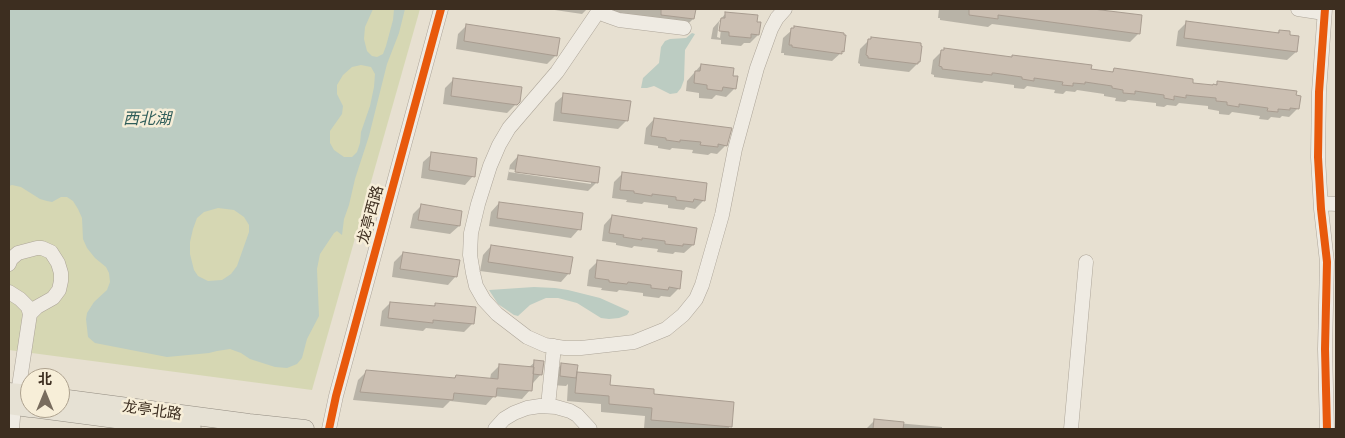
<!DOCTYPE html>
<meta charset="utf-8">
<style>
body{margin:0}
#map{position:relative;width:1345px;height:438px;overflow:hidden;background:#e7e0d1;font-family:Merriweather,"Noto Sans SC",serif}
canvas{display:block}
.frame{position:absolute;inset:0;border:10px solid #3d2e20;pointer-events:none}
.north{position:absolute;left:20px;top:368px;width:50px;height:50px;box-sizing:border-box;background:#f7eed8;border:1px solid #ada18e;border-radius:50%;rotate:0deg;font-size:14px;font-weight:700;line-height:20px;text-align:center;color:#3d2e20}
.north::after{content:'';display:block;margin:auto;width:18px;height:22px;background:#786c5e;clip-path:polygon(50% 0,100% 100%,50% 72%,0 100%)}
</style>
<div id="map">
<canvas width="1345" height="438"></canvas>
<div class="frame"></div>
<div class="north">北</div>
</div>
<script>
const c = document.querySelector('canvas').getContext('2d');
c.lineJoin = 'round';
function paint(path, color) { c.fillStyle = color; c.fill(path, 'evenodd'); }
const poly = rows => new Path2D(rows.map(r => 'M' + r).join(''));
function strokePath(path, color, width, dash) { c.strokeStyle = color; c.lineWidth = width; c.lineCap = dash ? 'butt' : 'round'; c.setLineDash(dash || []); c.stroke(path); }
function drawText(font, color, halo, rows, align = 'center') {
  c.font = font + ' Merriweather,"Noto Sans SC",serif'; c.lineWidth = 5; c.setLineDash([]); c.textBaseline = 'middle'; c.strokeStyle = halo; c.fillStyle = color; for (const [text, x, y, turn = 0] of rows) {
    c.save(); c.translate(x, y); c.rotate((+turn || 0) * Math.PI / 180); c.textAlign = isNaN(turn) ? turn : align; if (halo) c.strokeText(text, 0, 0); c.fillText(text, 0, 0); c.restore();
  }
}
const green = poly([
 [9,9,420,9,312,390,9,350]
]);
const water = poly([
 [9,9,373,9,365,27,364,39,367,51,372,56,377,57,383,54,386,46,393,20,394,9,405,9,399,33,387,64,369,136,355,179,349,205,344,219,342,235,337,231,334,233,320,254,317,269,319,316,307,339,302,358,297,364,287,368,275,367,250,359,241,353,230,349,217,351,209,353,167,357,95,343,88,337,86,319,87,313,94,302,107,290,110,282,109,273,106,267,95,258,87,248,83,239,82,218,78,209,73,201,67,197,61,197,52,202,47,201,40,199,21,187,12,185,9,186],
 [361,65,371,67,375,74,374,87,370,106,361,132,360,143,357,152,352,157,344,157,334,150,330,143,330,131,342,114,343,106,337,94,337,85,343,75,352,67],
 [218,208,234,210,244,217,249,225,249,232,237,266,231,274,222,280,208,281,198,276,194,270,190,254,190,242,193,229,197,218,204,212],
 [692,33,695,34,685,50,684,80,681,88,677,93,670,94,654,86,647,88,641,88,643,78,659,63,661,47,665,41,670,39,686,38],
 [534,287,555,288,568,290,600,298,629,311,629,312,627,315,619,318,609,319,601,318,577,303,558,298,546,298,539,301,530,305,518,316,514,315,498,304,489,290]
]);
const shadow = poly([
 [548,9,587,9,582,14],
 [614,9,694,9,693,19,685,27,613,19],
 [939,9,1083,9,1141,16,1139,33,1130,42,992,24,988,27,940,20,940,18,938,18],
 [726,13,756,23,758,35,750,43,744,43,741,46,721,44,721,40,711,39,713,28],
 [722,19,720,38,717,37,719,22],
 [1187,22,1276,34,1279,31,1296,52,1287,60,1176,46,1178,31],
 [467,25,556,55,547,64,456,49,458,34],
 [792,30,843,51,832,61,784,55,784,53,781,53,783,38],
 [871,38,919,62,909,72,860,66,860,64,858,63,860,49],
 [942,51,1111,73,1114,70,1191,84,1214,86,1218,82,1298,108,1289,117,1282,116,1280,118,1271,117,1268,120,1259,119,1260,116,1232,112,1229,115,1219,114,1219,111,1208,109,1208,106,1179,103,1176,106,1167,105,1164,107,1156,106,1156,103,1128,100,1125,102,1115,101,1116,98,1104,96,1104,94,1077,90,1075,92,1066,91,1063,94,1054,93,1055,90,1027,86,1024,89,1014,88,1014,85,984,81,982,83,934,77,934,75,931,74,933,60],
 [701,65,731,77,735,88,726,97,716,95,712,99,699,98,699,93,686,91,687,81],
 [454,79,516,104,507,113,443,104,445,88],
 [564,95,627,120,618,129,553,121,555,103],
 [654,119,726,145,717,154,711,153,708,155,692,153,693,150,672,148,670,150,658,148,658,146,644,144,646,128],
 [432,154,473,176,465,185,421,178,423,162],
 [518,156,596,183,588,191,507,180,510,165],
 [509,169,591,181,591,184,509,172],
 [623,173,704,200,695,209,686,207,684,210,668,208,668,205,644,202,642,204,626,202,627,200,612,198,614,182],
 [499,203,579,229,571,238,489,226,491,212],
 [421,206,461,212,459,226,450,234,410,228,413,214],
 [612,216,693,245,684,253,675,252,673,254,657,252,658,249,634,246,632,248,616,245,616,243,602,241,604,225],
 [491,246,569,273,561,282,480,271,483,255],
 [403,253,456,276,448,285,392,277,394,262],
 [598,261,679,288,670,297,661,296,659,298,643,296,643,293,619,290,617,292,601,290,602,288,587,286,589,270],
 [390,303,432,307,436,304,473,323,464,332,426,328,423,331,380,326,382,311],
 [535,362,541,374,533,383,530,390,522,399,494,396,486,405,450,401,443,408,353,400,358,380,367,371,453,379,456,376,490,379,491,374,499,366,528,368],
 [562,364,575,376,577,373,609,386,730,426,728,429,659,429,644,428,645,416,601,412,601,404,567,401,568,384,566,386,552,385,553,373],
 [874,421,942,427,942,429,866,429]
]);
const building = poly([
 [661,9,696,9,694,19,661,15,661,9],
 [969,9,1093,9,1142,15,1140,34,998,15,998,19,969,15,969,9],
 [725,12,758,15,757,22,761,22,759,35,751,34,751,38,729,36,729,32,719,31,721,18,725,18,725,12],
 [1186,21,1279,33,1279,30,1290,31,1290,35,1299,36,1297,52,1184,38,1186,21],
 [466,24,560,38,557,56,464,41,466,24],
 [794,26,844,33,844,35,846,35,844,52,842,51,842,54,792,47,792,45,789,45,791,28,794,28,794,26],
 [871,37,921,43,921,46,922,46,920,62,918,62,918,64,868,58,868,56,866,55,868,39,871,39,871,37],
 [944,48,1012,57,1012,55,1092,65,1091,69,1113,72,1114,68,1193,79,1193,83,1213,85,1213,84,1217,85,1217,81,1297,91,1296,95,1301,96,1299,109,1290,108,1290,110,1278,109,1278,112,1267,111,1268,108,1239,104,1239,107,1227,105,1227,102,1216,101,1216,98,1195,96,1186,95,1186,98,1174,96,1174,100,1164,98,1164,95,1135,91,1135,94,1123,93,1123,90,1112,88,1112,86,1085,82,1085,84,1073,83,1073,86,1062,85,1063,82,1034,78,1034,81,1022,79,1022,77,994,73,992,73,992,75,942,69,942,67,939,66,941,50,944,50,944,48],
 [701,64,734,68,733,76,738,76,736,89,723,87,722,91,707,89,707,85,694,83,695,71,700,71,701,64],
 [453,78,522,87,520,102,517,105,451,96,453,78],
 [563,93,631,101,628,121,561,113,563,93],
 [654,118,732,128,727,146,718,144,718,147,700,145,701,142,680,140,680,142,666,140,666,138,651,136,654,118],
 [431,152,477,158,475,177,429,170,431,152],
 [518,155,600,167,598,183,515,172,518,155],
 [622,172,707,183,705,201,694,199,693,202,676,200,676,197,652,194,652,196,634,193,634,191,620,190,622,172],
 [499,202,583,213,581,230,497,218,499,202],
 [421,204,462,211,460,226,418,220,421,204],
 [612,215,697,228,694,245,683,244,683,246,665,244,665,241,642,238,642,240,623,237,624,235,609,233,612,215],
 [491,245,573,257,570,274,488,262,491,245],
 [403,252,460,260,457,277,400,269,403,252],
 [597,260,682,271,680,289,669,287,668,290,651,288,651,285,628,282,627,284,609,282,609,280,595,278,597,260],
 [390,302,435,306,435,303,476,307,474,324,433,320,433,323,388,318,390,302],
 [534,360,544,361,542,375,533,374,534,360],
 [561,363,578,365,576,378,560,376,561,363],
 [499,364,534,367,532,391,497,388,496,397,454,393,453,400,360,392,366,370,455,378,456,375,498,379,499,364],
 [577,372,611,375,610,385,654,389,654,394,734,402,732,427,651,420,652,408,609,404,609,396,575,393,577,372],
 [874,419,904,422,903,429,873,429,874,419]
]);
const minor = poly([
 [600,9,557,72,509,128,499,145,490,166,478,204,471,233,470,255,473,273,476,286,484,300,497,314,527,337,545,345,565,348,581,348,634,342,666,329,683,315,696,299,702,285,722,215,735,149,757,68,771,29,777,18,785,9],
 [1298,9,1324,13],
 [1325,9,1319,92,1318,157,1321,209,1327,262,1325,349,1327,429],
 [599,11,605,15,619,20,684,28],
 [1321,203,1336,204],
 [9,264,11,259,18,253,37,248,42,248,51,252,58,263,61,273,61,281,59,290,53,298,37,307,30,314],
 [9,292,20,299,28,307,30,314,18,393],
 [548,406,554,346],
 [12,429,14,406],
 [329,429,336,396,441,9],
 [495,429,504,419,514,413,527,408,540,406,556,407,570,411,577,415,590,429],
 [1071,429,1086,262]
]);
const major = poly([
 [9,392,30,394],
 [60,398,249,423,305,429],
 [9,405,30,408],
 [32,408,192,429]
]);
const cycleway = poly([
 [1325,9,1319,92,1318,157,1321,209,1327,262,1325,349,1327,429],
 [329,429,336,396,441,9]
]);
const streetNames = [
 ["龙亭西路",371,215,-75],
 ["龙亭北路",152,411,8]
];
const waterNames = [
 ["西北湖",147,119]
];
paint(green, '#d6d7b3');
paint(water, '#bcccc2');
paint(shadow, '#0003');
paint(building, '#cbbfb2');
strokePath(building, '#a89c90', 1);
strokePath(minor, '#ada599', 15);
strokePath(major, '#928b80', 19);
strokePath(minor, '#efebe3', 14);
strokePath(major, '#e6e1d4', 18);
strokePath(cycleway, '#e8590c', 8);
drawText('15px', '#3d2e20', '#f7eed8', streetNames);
drawText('italic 16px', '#2f5d5a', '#f7eed8', waterNames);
</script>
